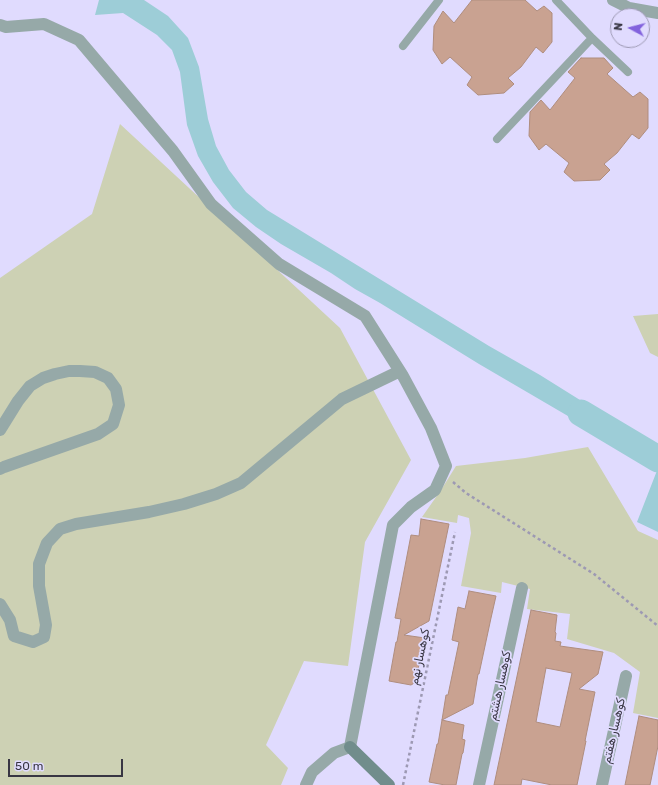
<!DOCTYPE html>
<meta charset="utf-8">
<style>
body{margin:0}
#map{position:relative;width:658px;height:785px;overflow:hidden;background:#e0dbfe;font-family:Rubik,sans-serif}
canvas{display:block}
.north{position:absolute;left:610px;top:8px;width:40px;height:40px;box-sizing:border-box;background:#e0dbfe;border:1px solid #9d99b3;border-radius:50%;rotate:277deg;font-size:11px;font-weight:700;line-height:16px;text-align:center;color:#383643}
.north::after{content:'';display:block;margin:auto;width:14px;height:18px;background:#8262dd;clip-path:polygon(50% 0,100% 100%,50% 72%,0 100%)}
.scale{position:absolute;left:8px;top:759px;width:115px;height:18px;box-sizing:border-box;border:2px solid #383643;border-top:0;padding-left:5px;font-size:12px;line-height:14px;white-space:nowrap;color:#383643;-webkit-text-stroke:3px #e0dbfe;paint-order:stroke}
</style>
<div id="map">
<canvas width="658" height="785"></canvas>
<div class="north">N</div>
<div class="scale">50 m</div>
</div>
<script>
const c = document.querySelector('canvas').getContext('2d');
c.lineJoin = 'round';
function paint(path, color) { c.fillStyle = color; c.fill(path, 'evenodd'); }
const poly = rows => new Path2D(rows.map(r => 'M' + r).join(''));
function strokePath(path, color, width, dash) { c.strokeStyle = color; c.lineWidth = width; c.lineCap = dash ? 'butt' : 'round'; c.setLineDash(dash || []); c.stroke(path); }
function drawText(font, color, halo, rows, align = 'center') {
  c.font = font + ' Rubik,"Noto Sans Arabic",sans-serif'; c.lineWidth = 3.5; c.setLineDash([]); c.textBaseline = 'middle'; c.strokeStyle = halo; c.fillStyle = color; for (const [text, x, y, turn = 0] of rows) {
    c.save(); c.translate(x, y); c.rotate((+turn || 0) * Math.PI / 180); c.textAlign = isNaN(turn) ? turn : align; if (halo) c.strokeText(text, 0, 0); c.fillText(text, 0, 0); c.restore();
  }
}
const green = poly([
 [120,124,340,328,411,460,365,542,348,666,304,661,266,745,288,768,281,785,0,785,0,278,92,214],
 [658,314,658,357,650,353,633,316],
 [588,447,638,531,658,540,658,718,633,713,640,672,614,653,567,639,570,614,527,609,530,589,502,582,501,593,461,586,471,533,469,518,458,515,457,523,422,517,441,490,456,466,525,458]
]);
const water = poly([
 [99,0,144,0,168,16,188,38,199,67,208,119,216,146,229,170,246,192,267,210,489,346,540,375,588,405,619,422,609,440,479,364,380,303,355,289,331,273,281,244,256,227,233,208,213,182,198,156,187,125,180,72,172,50,157,35,123,13,95,15],
 [658,468,658,532,637,522]
]);
const river = poly([
 [581,413,658,459]
]);
const building = poly([
 [472,0,525,0,537,11,544,6,552,13,552,42,543,53,536,47,521,67,508,78,514,84,504,93,478,95,467,85,472,77,450,57,442,64,433,50,434,26,443,11,454,23,472,0],
 [581,58,604,58,613,68,607,74,633,97,640,92,648,99,648,128,639,139,632,134,617,153,604,164,610,170,600,180,574,181,564,172,569,163,546,144,539,150,529,136,530,112,541,100,550,110,575,78,568,72,581,58],
 [421,519,449,524,429,621,404,635,425,638,422,651,421,652,416,682,411,685,389,681,396,642,397,642,401,619,395,618,411,535,419,536,421,519],
 [469,591,496,596,491,618,479,674,478,674,473,704,442,720,446,695,448,695,459,642,452,640,458,607,465,609,469,591],
 [531,610,557,615,555,632,556,633,555,641,561,642,560,646,603,652,598,674,579,689,595,692,585,741,586,741,577,785,552,785,522,779,521,785,494,785,531,610],
 [546,668,572,673,560,727,536,722,546,668],
 [639,716,658,720,658,746,650,785,625,785,639,716],
 [442,720,464,725,462,739,465,740,463,753,462,754,456,785,445,785,429,782,437,744,438,744,442,720]
]);
const path = poly([
 [453,482,466,493,594,574,658,626],
 [403,785,455,532]
]);
const lane = poly([
 [556,0,592,38,628,72],
 [403,46,439,0],
 [497,139,592,38]
]);
const street = poly([
 [613,0,629,8,658,13],
 [0,25,6,27,44,24,79,40,173,151,211,204,279,264,365,316,403,376,431,428,446,466,435,490,411,507,393,525,350,747,334,753,312,772,306,785],
 [0,430,18,401,30,386,43,378,55,374,69,371,80,371,95,372,108,378,116,389,119,405,113,424,98,434,4,467,0,469],
 [0,604,10,620,14,636,33,642,44,637,46,625,39,586,39,564,47,543,60,529,76,524,149,512,184,504,216,494,241,483,342,399,400,371],
 [479,785,522,588],
 [602,785,626,676]
]);
const secondary = poly([
 [350,747,389,785]
]);
const streetNames = [
 ["کوهسار نهم",420,657,-78],
 ["کوهسار هشتم",500,686,-78],
 ["کوهسار هفتم",614,731,-77]
];
paint(green, '#cdd1b4');
paint(water, '#9dcdd7');
strokePath(river, '#9dcdd7', 27);
paint(building, '#c9a291');
strokePath(building, '#af8d7e', 1);
strokePath(path, '#9d99b3', 2.5, [3, 3]);
strokePath(lane, '#96a9a8', 8);
strokePath(street, '#96a9a8', 12);
strokePath(secondary, '#718d8c', 12);
drawText('12px', '#383643', '#e0dbfe', streetNames);
</script>
